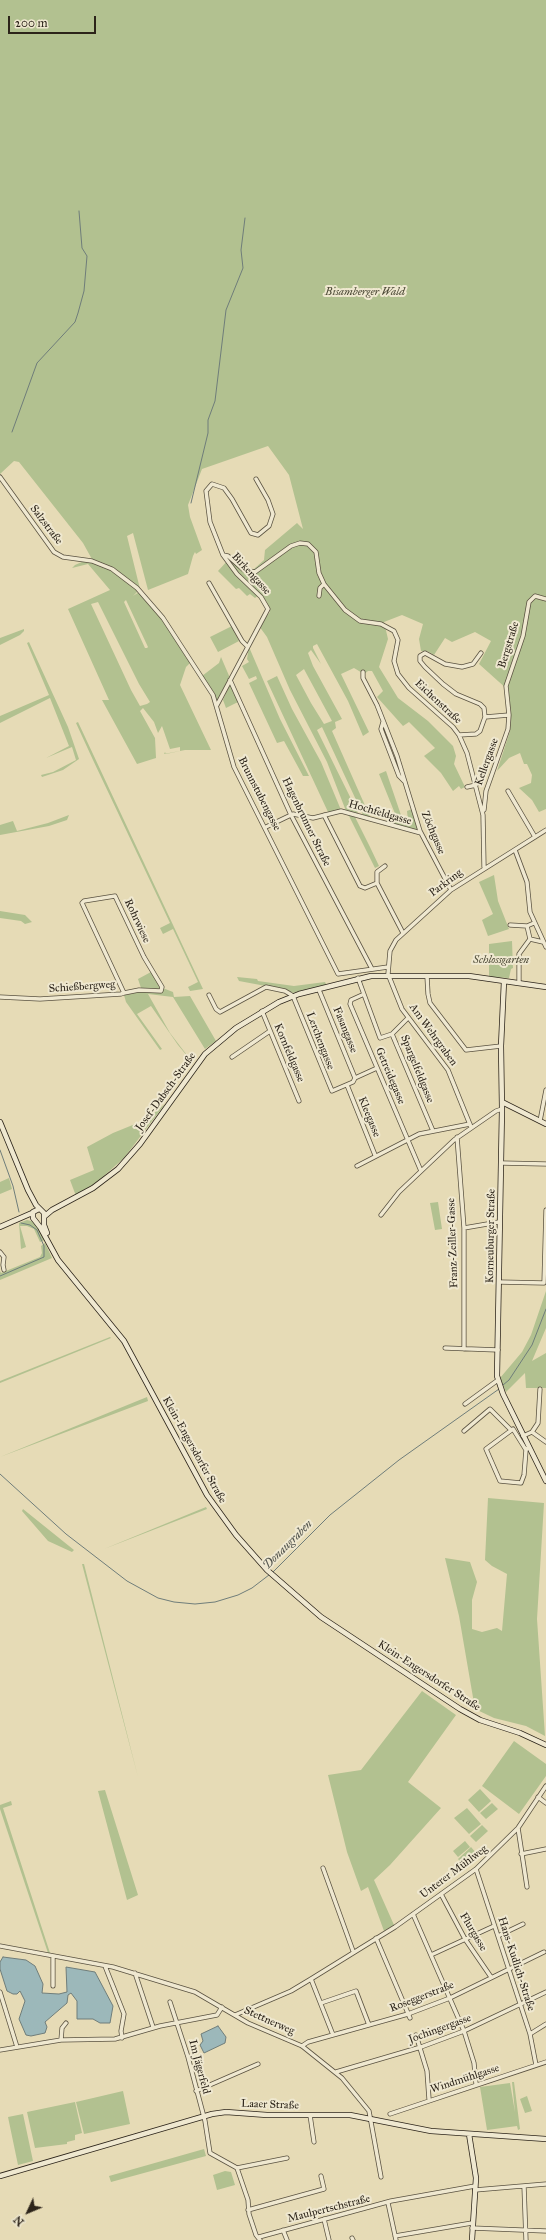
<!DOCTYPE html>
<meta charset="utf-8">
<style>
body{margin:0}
#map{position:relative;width:546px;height:2240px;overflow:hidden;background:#e6dbb6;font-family:"IM FELL Great Primer",serif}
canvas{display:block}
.north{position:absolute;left:8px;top:2192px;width:40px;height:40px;-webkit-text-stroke:3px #efe8d0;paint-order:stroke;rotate:226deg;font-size:11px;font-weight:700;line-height:16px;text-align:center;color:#2c241a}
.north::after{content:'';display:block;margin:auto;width:14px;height:18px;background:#2c241a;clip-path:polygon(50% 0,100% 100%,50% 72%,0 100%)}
.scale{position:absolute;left:8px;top:16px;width:88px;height:18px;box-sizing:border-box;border:2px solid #2c241a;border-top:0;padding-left:5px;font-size:12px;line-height:14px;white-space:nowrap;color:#2c241a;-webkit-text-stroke:3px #efe8d0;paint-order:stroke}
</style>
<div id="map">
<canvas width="546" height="2240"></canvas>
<div class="north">N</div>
<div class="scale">200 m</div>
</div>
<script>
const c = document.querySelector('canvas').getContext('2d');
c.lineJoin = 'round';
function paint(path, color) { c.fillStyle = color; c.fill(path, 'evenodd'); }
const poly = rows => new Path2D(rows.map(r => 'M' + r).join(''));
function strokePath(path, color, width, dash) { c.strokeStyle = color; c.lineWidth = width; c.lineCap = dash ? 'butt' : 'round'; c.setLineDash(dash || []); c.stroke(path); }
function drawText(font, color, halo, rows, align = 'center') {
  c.font = font + ' "IM FELL Great Primer",serif'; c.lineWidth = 4; c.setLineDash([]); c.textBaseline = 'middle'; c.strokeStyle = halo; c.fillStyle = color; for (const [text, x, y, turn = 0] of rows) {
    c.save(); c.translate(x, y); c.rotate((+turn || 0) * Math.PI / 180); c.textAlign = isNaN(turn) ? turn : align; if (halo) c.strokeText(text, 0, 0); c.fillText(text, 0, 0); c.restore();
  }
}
const green = poly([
 [0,0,546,0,546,809,539,812,532,800,519,788,531,783,532,775,527,764,524,764,520,753,509,758,497,771,510,731,511,714,508,690,479,664,491,641,475,632,452,642,445,638,434,655,427,651,421,651,419,639,423,624,402,615,384,622,388,639,379,667,398,698,428,721,453,746,456,756,454,764,465,787,461,789,459,786,453,791,441,773,424,756,435,748,409,722,403,726,377,697,383,691,372,671,368,671,364,674,354,668,341,674,369,732,363,736,348,701,317,644,313,646,313,648,321,664,311,650,308,653,313,666,342,719,335,722,336,728,332,731,371,819,364,817,322,727,317,730,359,815,346,811,327,762,290,690,267,637,259,626,270,612,267,602,260,594,255,598,250,594,247,596,239,588,236,589,218,571,229,559,247,573,248,569,254,569,264,560,265,550,297,523,303,529,289,475,268,446,202,469,188,505,190,517,202,550,196,554,195,552,193,556,188,574,148,590,133,533,127,536,140,589,133,596,139,592,145,598,161,618,190,663,186,667,180,685,211,750,185,750,164,754,165,752,166,754,180,751,180,747,170,749,162,726,158,733,154,722,143,708,140,711,155,738,156,758,137,764,102,700,109,700,68,609,110,590,88,564,72,568,75,565,84,561,89,561,107,568,117,575,119,573,93,561,83,543,19,462,14,461,0,474],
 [126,600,148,647,147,648,145,648,124,602],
 [98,602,139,684,150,702,147,704,140,706,131,690,91,604],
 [304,669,305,671,332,721,324,724,311,703,296,675],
 [232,626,239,641,218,652,210,637],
 [24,629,24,631,20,635,0,645,0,638],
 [29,642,68,727,79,759,63,770,42,777,41,775,53,772,76,760,72,747,46,758,69,746,50,698,0,723,0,716,49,695,27,643],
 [249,647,280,719,309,776,303,776,284,741,277,743,249,683,257,679,256,676,249,679,242,666,249,662,247,659],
 [221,657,230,678,218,702,202,676,219,663],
 [277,676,292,709,321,762,341,810,328,812,267,681],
 [230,684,240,701,226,708,223,700],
 [78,722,203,989,190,991,188,987,198,982,173,929,163,934,160,928,170,923,93,760,76,723],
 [386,771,403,821,408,821,407,811,412,809,418,831,388,823,387,820,393,820,391,814,396,822,398,821,379,774],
 [348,814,354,815,370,847,379,866,375,868],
 [69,815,67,820,49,826,0,835,0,825,13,821,17,831,48,823],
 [494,875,498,901,509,929,488,936,482,920,493,914,479,882],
 [0,911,25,915,32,922,25,924,21,921,0,918],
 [512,941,513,968,511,969,509,978,489,977,489,944],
 [151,972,160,987,173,992,174,997,190,996,216,1041,205,1049,173,997,148,994,170,1033,193,1063,178,1045,151,1006,137,1014,162,1049,160,1050,126,1002,124,995,135,993,136,989,141,988,138,979],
 [237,977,257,979,258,981,294,986,325,982,327,986,292,993,287,990,239,981],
 [165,1104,124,1158,97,1182,76,1196,70,1180,94,1170,87,1147,113,1133,145,1120],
 [9,1178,12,1189,0,1194,0,1182],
 [438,1202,442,1229,435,1230,430,1203],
 [27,1220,35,1222,45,1240,40,1242,34,1229,27,1226,20,1226,26,1247,21,1249,19,1223],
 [45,1243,52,1258,0,1280,0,1271,1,1273,40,1257,42,1253,41,1246],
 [546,1291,546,1328,532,1361,546,1353,546,1388,526,1388,525,1373,506,1392,500,1378,522,1352,531,1335],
 [110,1337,111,1338,0,1383,0,1381],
 [147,1397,148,1401,0,1457],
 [488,1498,544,1503,537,1619,545,1736,526,1726,494,1718,475,1709,459,1616,445,1558,470,1562,477,1582,472,1600,472,1629,482,1632,497,1628,502,1631,507,1574,492,1566,485,1560],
 [206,1507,207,1509,104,1549],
 [23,1509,74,1550,72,1552,48,1541,22,1511],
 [82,1564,84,1564,138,1777],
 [422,1691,456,1715,408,1782,441,1808,390,1865,374,1880,394,1925,384,1931,368,1887,361,1891,347,1852,328,1775,361,1770],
 [514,1741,546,1764,546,1776,519,1814,482,1786],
 [480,1789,491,1801,479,1812,468,1800],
 [105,1790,138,1895,127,1900,98,1791],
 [11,1801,12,1805,3,1808,50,1953,48,1953,0,1809,0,1805],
 [492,1803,498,1809,486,1819,480,1813],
 [467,1808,481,1824,469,1834,454,1818],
 [482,1825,488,1831,476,1842,470,1836],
 [465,1841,470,1847,458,1857,453,1851],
 [471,1847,476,1853,463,1865,458,1859],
 [512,2082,514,2082,520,2129,518,2130,517,2126,487,2130,480,2087,510,2083,515,2112],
 [123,2091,130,2124,84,2134,76,2102],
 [527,2096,532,2111,525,2113,520,2099],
 [75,2102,82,2133,75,2135,75,2140,67,2142,67,2144,35,2148,27,2112],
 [23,2114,33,2161,18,2165,8,2117],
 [204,2149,206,2156,111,2182,109,2176],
 [225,2171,231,2172,235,2185,217,2190,213,2175]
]);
const water = poly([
 [3,1957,26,1960,35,1966,43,1984,42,1993,59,1994,67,1992,66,1967,95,1972,113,2006,110,2023,100,2023,93,2019,77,2019,77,2001,71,1993,68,1995,67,2003,45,2022,47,2027,45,2033,31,2036,26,2035,19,2019,25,2001,20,1991,17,1994,13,1994,7,1991,0,1969,0,1962,3,1957],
 [218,2026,226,2037,225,2043,204,2053,200,2045,203,2041,201,2034,218,2026]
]);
const stream = poly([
 [12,432,37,363,75,322,78,313,84,291,87,256,82,248,79,211],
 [191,503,208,433,208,420,215,401,226,310,243,268,241,250,245,218],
 [0,1150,13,1186,19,1212],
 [0,1276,44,1257,44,1246,37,1230,30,1225,21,1223],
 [503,1385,509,1380,532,1345,546,1309],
 [0,1474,66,1534,127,1581,158,1598,174,1602,195,1604,215,1602,238,1595,252,1588,269,1575],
 [272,1573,330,1515,399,1460,499,1389]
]);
const street = poly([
 [0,477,54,552,63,557,92,561,112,569,137,588,163,618,213,695,234,767,338,974,388,967],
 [223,555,228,556,244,570,255,572,291,546,300,543,308,544,316,552,319,573,324,584,345,610,360,621,381,624,394,631,398,640,394,661,398,674,409,688,453,727,459,735,467,753,483,815,484,867],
 [209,583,242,641,247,646],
 [319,596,320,588,324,584],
 [363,672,363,678,377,705,397,756,420,831,451,890],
 [230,680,291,815,372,969],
 [217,705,268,609,261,597,237,574,223,555,210,522,206,491,212,484,224,488,232,499,251,533,258,535,269,526,273,514,268,500,256,479],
 [485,717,509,715],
 [383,722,381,729,399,776,405,782],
 [459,735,476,734,480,731,485,717,484,708,480,704,456,694,443,684,425,667,420,661,420,656,425,653,445,664,462,667,473,664,481,653],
 [467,787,476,785],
 [508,791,535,837],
 [484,810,486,791,508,729,509,715,506,686,523,636,529,602,535,596,546,599],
 [324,815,360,886,365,888,377,883],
 [266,827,293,814,313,818,341,811,421,833],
 [515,850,527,882,530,912,546,947],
 [385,866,377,872,377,883,403,933],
 [534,923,527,926,530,939,543,942],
 [510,925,527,926],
 [427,976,428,994,430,1003,466,1050,501,1046],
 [358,978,380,1038,392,1034,408,1018],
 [519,983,519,954,530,939],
 [319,990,355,1078],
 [209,995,216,1009,220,1012,266,987,285,991,290,994,293,996,332,1091,353,1082,355,1078,377,1068],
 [362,995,351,1000,350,1004,421,1171],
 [0,997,40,999,121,994,124,993,139,990,161,991,162,987,144,957,115,896,84,901,82,903,124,993],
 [262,1011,299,1101],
 [392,1034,433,1131],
 [232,1057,270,1031],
 [347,1085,375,1155],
 [540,1121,546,1090],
 [471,1127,448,1070,402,1009,388,974,390,951,396,940,451,890,546,830],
 [457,1137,464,1228,464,1349],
 [501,1163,546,1164],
 [357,1166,419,1134,470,1124],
 [381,1215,399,1192,454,1140,496,1111,502,1109],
 [464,1228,499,1222],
 [0,1252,4,1257,3,1265,4,1270],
 [499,1282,544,1283,546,1210],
 [445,1348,498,1350],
 [465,1404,498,1380],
 [464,1431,490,1409,510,1429],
 [532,1432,546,1442],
 [523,1436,532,1432,538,1423,540,1389],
 [526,1450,513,1429,486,1449,500,1481,521,1483,524,1475,526,1450,529,1447],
 [538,1797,546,1803],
 [518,1828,527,1887],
 [521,1854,546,1849],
 [323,1868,353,1951],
 [476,1869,530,2034,536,2065],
 [441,1894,465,1939,491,1977],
 [413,1914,464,2031,474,2063,476,2084],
 [498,1936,523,1924],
 [376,1938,410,2018],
 [0,1946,113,1967,195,1992,248,2023,302,2046,342,2078,369,2111,381,2177],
 [431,1955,494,1926],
 [105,1966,124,2014,121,2031,122,2038],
 [135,1973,153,2027],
 [311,1979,333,2035],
 [53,1986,53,1957],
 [0,1992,17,2047],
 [170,2002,188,2057,205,2121,210,2153,237,2168,287,2158],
 [321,2003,356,1991,369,2025],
 [235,2015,291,1991,311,1979,395,1927,476,1869,518,1828,546,1786],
 [530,2034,546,2024],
 [416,2035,427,2071,429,2099],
 [61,2040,62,2028,66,2023],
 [302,2046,308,2042,408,2014,450,1998,544,1952],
 [0,2050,61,2040,115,2039,160,2026,217,2015,222,2007],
 [336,2072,421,2047,464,2031,546,1992],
 [196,2091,258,2064],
 [390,2114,546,2062],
 [310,2115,314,2142],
 [237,2168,248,2200,249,2214,256,2235,260,2240],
 [524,2186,526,2240],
 [475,2190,546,2184],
 [388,2203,396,2240],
 [248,2210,324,2189,321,2176],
 [324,2219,329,2240],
 [472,2228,546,2231],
 [283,2230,287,2240],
 [395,2236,472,2223],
 [259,2237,391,2201,475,2186],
 [352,2238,353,2240]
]);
const secondary = poly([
 [504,981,501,1046,502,1109,497,1376,503,1394,546,1481],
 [502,1102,546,1124],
 [0,1122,28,1190,36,1205,44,1213,44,1225,47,1233],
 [39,1209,33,1212,33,1218,40,1227,58,1260,124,1341,207,1495,236,1535,267,1570,321,1617,460,1709,480,1720,520,1733,546,1745],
 [45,1216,52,1210,93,1188,118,1169,140,1144,205,1054,236,1028,279,1002,299,994,371,976,469,976,546,987],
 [0,1227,32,1213],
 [469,2134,476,2178,472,2240],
 [0,2176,212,2114,226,2112,267,2115,350,2115,431,2131,546,2139]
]);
const parkNames = [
 ["Bisamberger Wald",365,292],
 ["Schlossgarten",501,960]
];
const streetNames = [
 ["Salzstraße",46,525,53],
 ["Birkengasse",251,574,48],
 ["Bergstraße",509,645,-73],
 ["Eichenstraße",438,702,43],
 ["Kellergasse",487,762,-70],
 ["Brunnstubengasse",259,794,63],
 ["Hochfeldgasse",380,813,16],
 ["Hagenbrunner Straße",306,822,64],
 ["Zöchgasse",433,833,67],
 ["Parkring",446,883,-37],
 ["Rohrwiese",137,921,65],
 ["Schießbergweg",82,987,-4],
 ["Fasangasse",345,1030,68],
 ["Am Wehrgraben",433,1035,54],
 ["Lerchengasse",320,1041,69],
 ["Kornfeldgasse",289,1053,67],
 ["Spargelfeldgasse",417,1069,68],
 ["Getreidegasse",390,1076,67],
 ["Josef-Dabsch-Straße",166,1092,-54],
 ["Kleegasse",369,1117,68],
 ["Korneuburger Straße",491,1236,-89],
 ["Franz-Zeiller-Gasse",453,1243,-92],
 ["Klein-Engersdorfer Straße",194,1450,61],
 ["Klein-Engersdorfer Straße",429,1676,33],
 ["Unterer Mühlweg",454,1872,-37],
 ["Flurgasse",473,1932,59],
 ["Hans-Kudlich-Straße",516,1964,72],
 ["Roseggerstraße",422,1997,-21],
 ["Stettnerweg",269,2021,24],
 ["Jochingergasse",440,2029,-20],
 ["Im Jägerfeld",199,2067,75],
 ["Windmühlgasse",465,2079,-18],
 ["Laaer Straße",270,2105,2],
 ["Maulpertschstraße",329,2209,-14]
];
const waterNames = [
 ["Donaugraben",288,1545,-45]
];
paint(green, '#b2c190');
paint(water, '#9cb8ba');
strokePath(water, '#6f7d7a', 1);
strokePath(stream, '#6f7d7a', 1);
strokePath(street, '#5a5241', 5);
strokePath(secondary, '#2c241a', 6);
strokePath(street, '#efe8d0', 3.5);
strokePath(secondary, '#efe8d0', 4.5);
drawText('italic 11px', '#4e4b38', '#efe8d0', parkNames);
drawText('11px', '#2c241a', '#efe8d0', streetNames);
drawText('italic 12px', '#4e504a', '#efe8d0', waterNames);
</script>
